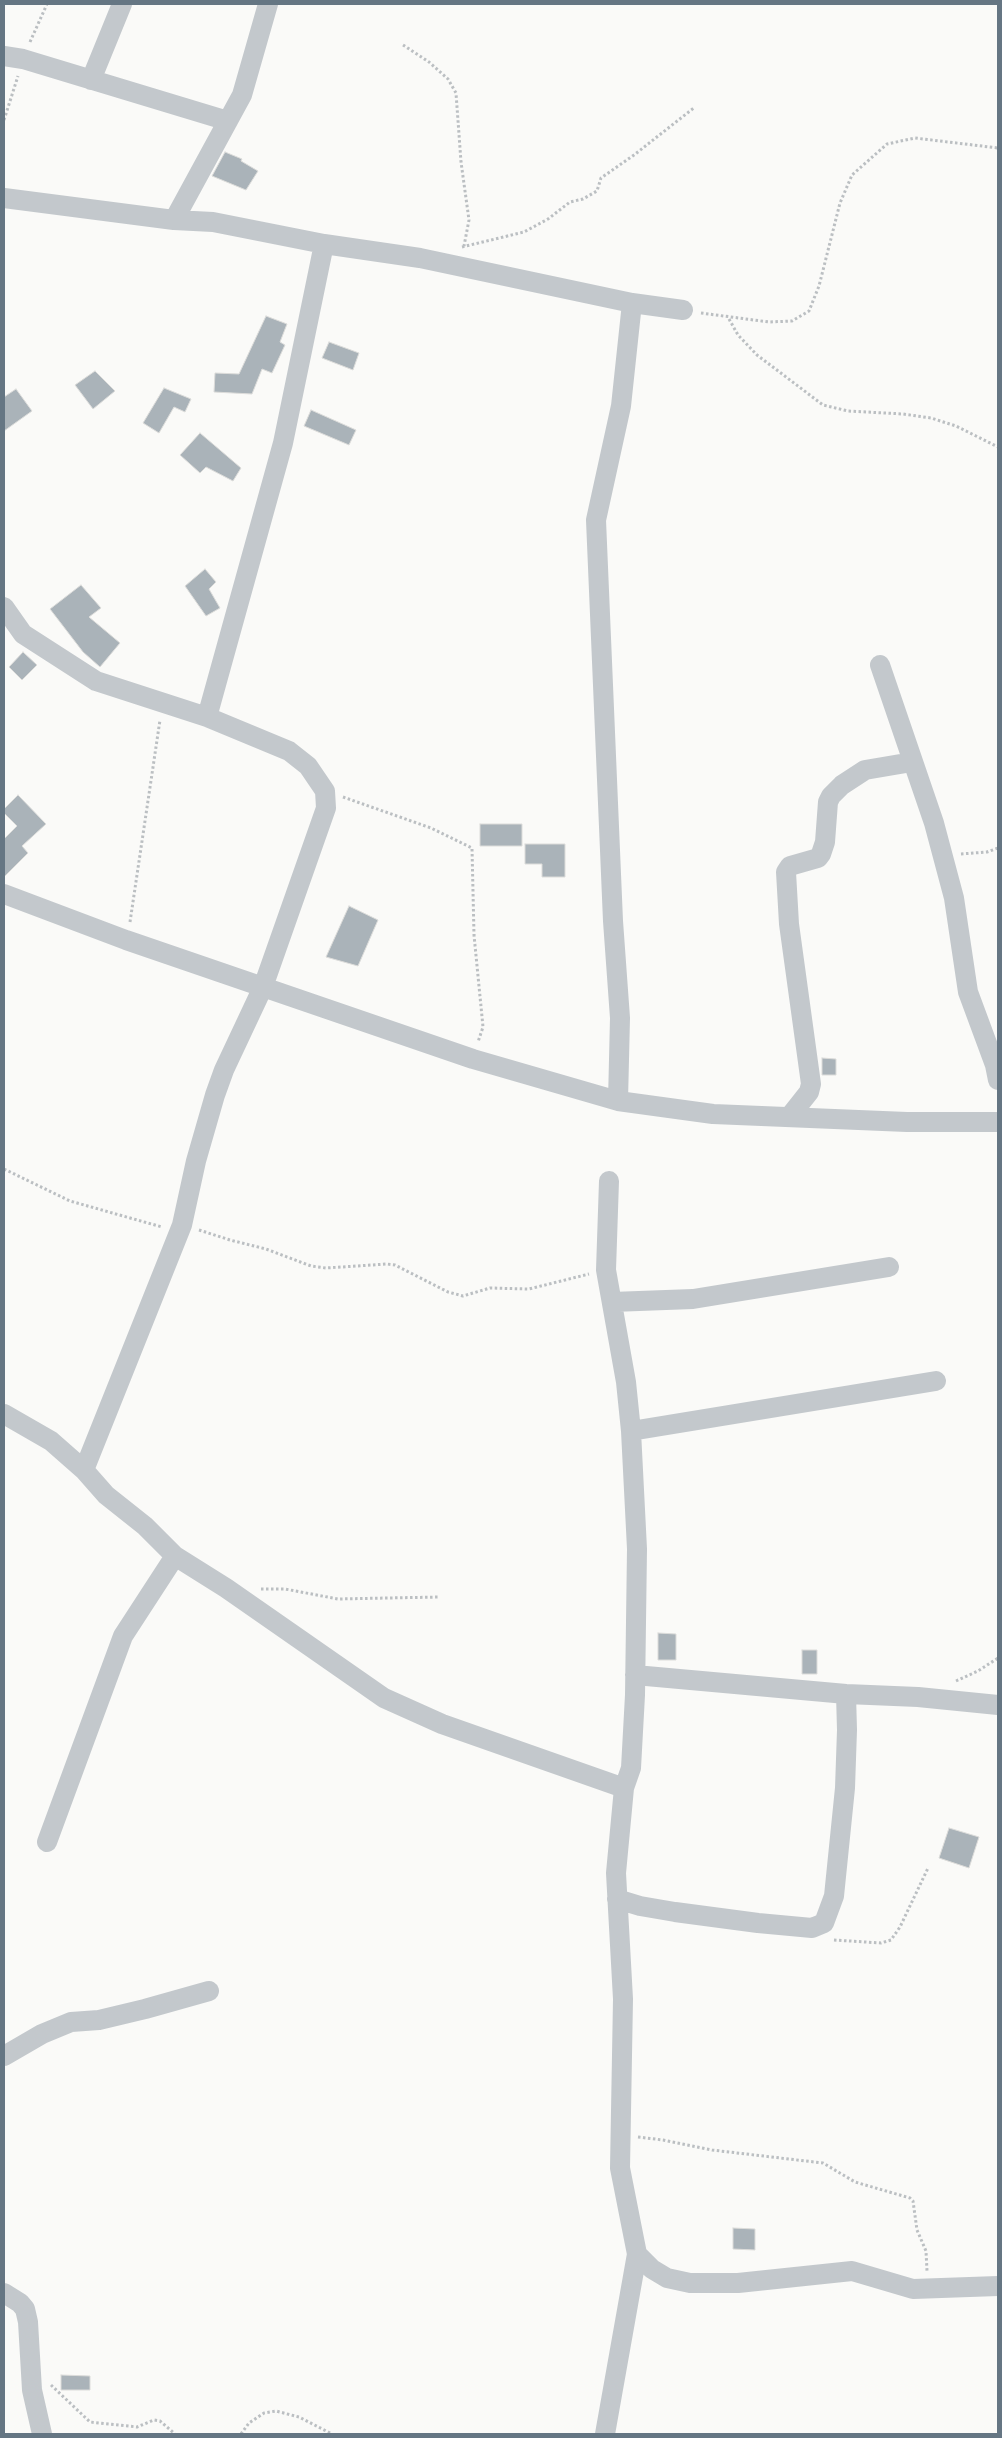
<!DOCTYPE html>
<style>
body{margin:0}
#map{position:relative;width:1002px;height:2438px;overflow:hidden;background:#fafaf8;font-family:"Work Sans",sans-serif}
canvas{display:block}
.frame{position:absolute;inset:0;border:5px solid #657683;pointer-events:none}
</style>
<div id="map">
<canvas width="1002" height="2438"></canvas>
<div class="frame"></div>
</div>
<script>
const c = document.querySelector('canvas').getContext('2d');
c.lineJoin = 'round';
function paint(path, color) { c.fillStyle = color; c.fill(path, 'evenodd'); }
const poly = rows => new Path2D(rows.map(r => 'M' + r).join(''));
function strokePath(path, color, width, dash) { c.strokeStyle = color; c.lineWidth = width; c.lineCap = dash ? 'butt' : 'round'; c.setLineDash(dash || []); c.stroke(path); }
const building = poly([
 [225,152,242,159,241,161,258,171,246,190,212,176,225,152],
 [266,316,287,324,280,342,285,345,272,373,262,369,252,394,214,392,215,373,239,374,266,316],
 [329,342,359,353,353,370,322,358,329,342],
 [95,371,115,391,93,409,75,385,95,371],
 [164,388,191,399,185,412,174,407,159,433,143,423,164,388],
 [16,389,32,411,4,431,4,397,16,389],
 [311,410,356,430,349,445,304,426,311,410],
 [200,433,241,468,233,481,206,467,200,473,180,455,200,433],
 [205,569,216,582,209,589,220,608,206,616,185,586,205,569],
 [81,585,101,608,89,617,120,643,100,667,83,652,50,609,81,585],
 [23,652,37,665,22,680,9,667,23,652],
 [18,795,46,824,22,846,28,853,4,877,4,839,17,826,4,813,4,809,18,795],
 [480,824,522,824,522,846,480,846,480,824],
 [525,844,565,844,565,877,542,877,542,864,525,864,525,844],
 [349,906,378,920,358,966,326,957,349,906],
 [822,1058,836,1059,836,1075,822,1075,822,1058],
 [658,1633,676,1634,676,1660,658,1660,658,1633],
 [802,1650,817,1650,817,1674,802,1674,802,1650],
 [949,1828,979,1837,969,1868,939,1858,949,1828],
 [733,2228,755,2229,755,2250,733,2249,733,2228],
 [61,2375,90,2376,90,2390,61,2390,61,2375]
]);
const path = poly([
 [30,42,47,4],
 [403,45,429,62,448,79,456,93,461,162,469,220,464,246],
 [4,120,18,76],
 [462,247,524,232,548,219,570,202,583,199,597,191,601,178,634,155,695,107],
 [701,313,769,322,792,321,809,311,819,286,840,203,852,175,887,144,915,138,998,148],
 [729,319,738,335,757,355,823,405,848,411,903,414,931,418,956,426,998,447],
 [343,797,431,828,472,848,474,935,483,1027,478,1042],
 [961,854,987,852,998,848],
 [130,922,160,720],
 [4,1169,70,1201,162,1227],
 [199,1230,230,1240,266,1249,311,1266,326,1268,387,1264,395,1265,448,1292,463,1296,490,1288,529,1289,589,1274],
 [261,1589,285,1589,338,1599,439,1597],
 [956,1681,978,1671,998,1658],
 [834,1940,881,1943,891,1940,900,1927,928,1868],
 [638,2137,663,2140,712,2150,823,2163,855,2182,910,2198,913,2201,917,2230,926,2251,927,2271],
 [51,2385,90,2422,137,2427,154,2420,160,2421,175,2434],
 [241,2434,249,2423,264,2413,276,2411,299,2417,332,2434]
]);
const street = poly([
 [4,56,23,59,228,121],
 [91,80,122,4],
 [4,198,174,220,213,222,324,244,420,258,632,303,683,310],
 [174,220,242,95,268,4],
 [4,607,23,634,96,681,207,717,289,751,308,766,325,791,326,808,263,987,224,1070,215,1095,196,1161,182,1225,84,1470],
 [880,665,934,823,954,898,968,992,995,1065,998,1080],
 [207,717,283,443,324,244],
 [4,894,126,940,473,1059,618,1101,713,1114,907,1122,998,1122],
 [618,1101,620,1018,613,921,596,520,621,406,632,303],
 [790,1116,809,1092,811,1084,789,924,786,872,790,866,818,858,821,854,825,842,828,802,831,796,842,785,865,770,912,762],
 [609,1181,606,1270,626,1382,631,1431,637,1549,635,1695,631,1768,624,1788,616,1873,623,1999,620,2168,637,2254,652,2269,667,2278,690,2283,738,2283,852,2271,913,2289,998,2286],
 [612,1302,693,1299,889,1267],
 [4,1414,51,1441,84,1470,106,1495,145,1526,175,1556,226,1588,384,1698,442,1724,624,1788],
 [631,1431,936,1381],
 [635,1675,846,1694,918,1697,998,1705],
 [47,1842,123,1636,175,1556],
 [617,1899,640,1906,675,1912,758,1923,812,1928,824,1923,834,1896,845,1788,847,1730,846,1694],
 [4,2056,42,2034,71,2022,99,2020,145,2009,209,1991],
 [4,2293,20,2303,25,2309,28,2322,32,2390,42,2434],
 [605,2434,637,2254]
]);
paint(building, '#aab3b9');
strokePath(building, '#dcdcda', 1);
strokePath(path, '#bbbfc2', 3, [2.5, 2.5]);
strokePath(street, '#c3c8cc', 20);
</script>
